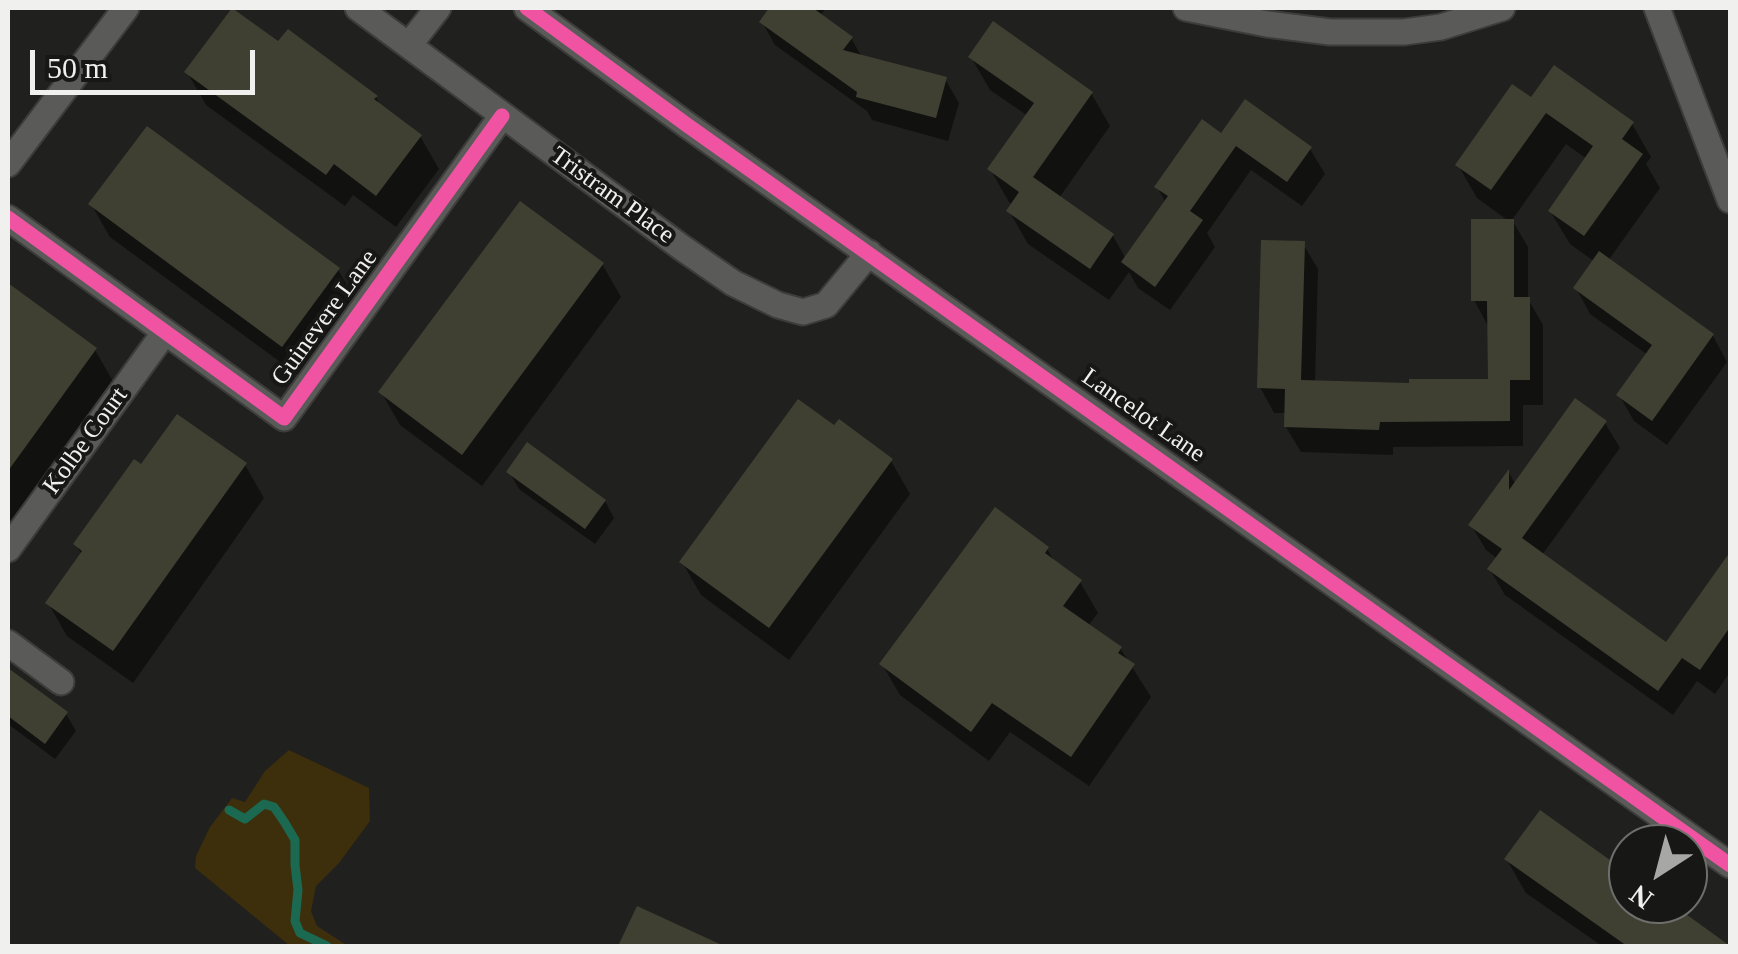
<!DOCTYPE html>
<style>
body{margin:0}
#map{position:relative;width:1738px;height:954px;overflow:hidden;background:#20201f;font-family:Georgia,serif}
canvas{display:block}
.frame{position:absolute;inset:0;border:10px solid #f0f1ef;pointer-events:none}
.north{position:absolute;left:1608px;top:824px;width:100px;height:100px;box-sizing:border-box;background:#171815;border:2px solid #6e6f6c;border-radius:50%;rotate:216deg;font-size:28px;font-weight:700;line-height:40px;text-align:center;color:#f0f1ef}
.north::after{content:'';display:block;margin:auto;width:35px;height:45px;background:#a7a8a6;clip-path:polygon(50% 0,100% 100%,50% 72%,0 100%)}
.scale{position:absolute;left:30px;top:50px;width:225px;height:45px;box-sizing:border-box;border:5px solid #f0f1ef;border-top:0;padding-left:12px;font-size:30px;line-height:35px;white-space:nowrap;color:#f0f1ef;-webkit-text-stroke:8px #171815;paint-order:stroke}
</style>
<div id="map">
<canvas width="1738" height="954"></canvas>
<div class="frame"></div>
<div class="north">N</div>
<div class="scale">50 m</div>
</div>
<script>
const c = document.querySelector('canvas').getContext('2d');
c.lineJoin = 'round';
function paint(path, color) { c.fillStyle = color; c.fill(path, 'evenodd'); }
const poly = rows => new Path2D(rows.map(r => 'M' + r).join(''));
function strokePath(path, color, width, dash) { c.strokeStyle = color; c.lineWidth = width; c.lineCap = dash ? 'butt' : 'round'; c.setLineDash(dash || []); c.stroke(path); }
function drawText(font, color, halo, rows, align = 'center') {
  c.font = font + ' Georgia,serif'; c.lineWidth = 8; c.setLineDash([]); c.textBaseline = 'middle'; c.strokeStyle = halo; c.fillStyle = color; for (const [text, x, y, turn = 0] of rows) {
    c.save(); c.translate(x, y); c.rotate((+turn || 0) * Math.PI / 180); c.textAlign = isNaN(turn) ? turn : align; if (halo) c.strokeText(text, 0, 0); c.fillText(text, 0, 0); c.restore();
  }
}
const green = poly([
 [289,750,369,788,370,821,339,863,316,886,311,911,317,926,348,946,290,946,195,868,196,856,210,827,232,798,245,802,265,771]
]);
const shadow = poly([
 [772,8,826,8,820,16,851,38,862,57,945,79,959,103,948,141,872,120,867,111,775,45,762,22],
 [279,45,376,97,382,108,420,136,439,169,396,227,353,195,345,206,206,105,187,72],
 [971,57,1091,93,1110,126,1059,198,1113,236,1126,259,1166,203,1157,187,1222,137,1310,149,1325,174,1302,206,1251,170,1207,233,1215,247,1170,310,1138,288,1129,272,1109,300,1028,244,1009,211,1013,205,1009,202,990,169,1028,116,990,90],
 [1532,101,1632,124,1651,157,1646,164,1660,188,1608,261,1713,336,1727,362,1667,445,1634,421,1619,395,1648,355,1590,314,1576,288,1595,262,1570,244,1550,211,1587,159,1566,144,1512,220,1528,247,1528,299,1543,325,1543,405,1523,405,1523,446,1393,447,1393,455,1301,452,1286,427,1286,413,1274,413,1260,387,1303,244,1318,269,1315,383,1411,386,1490,382,1488,326,1474,300,1510,222,1477,198,1458,165],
 [91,204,338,270,357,302,302,378,110,237],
 [602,264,621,297,482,486,400,425,381,392],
 [14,291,95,350,114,383,8,529,8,300],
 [1605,423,1620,448,1542,555,1667,646,1723,568,1730,573,1730,672,1715,694,1697,681,1673,715,1505,595,1490,570,1498,559,1486,550,1471,525,1509,473,1516,485],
 [834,429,891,461,910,494,789,660,701,595,682,562],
 [245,465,264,498,133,683,67,636,48,603,82,555,76,545,142,468],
 [509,472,605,501,614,518,595,544,519,489],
 [1047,549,1056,564,1080,582,1098,613,1088,626,1120,648,1151,697,1089,786,1010,732,989,761,900,695,882,664],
 [8,671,66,714,76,731,55,759,8,724],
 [1507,860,1628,876,1628,904,1668,904,1728,946,1602,946,1526,893]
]);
const stream = poly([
 [229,810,245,819,264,804,274,807,285,823,295,840,295,865,298,890,295,921,300,933,327,946]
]);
const building = poly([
 [232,8,278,41,288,29,378,96,374,99,422,135,376,196,334,164,326,175,184,72],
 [769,8,813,8,853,37,843,50,947,77,936,118,856,97,857,92,759,22],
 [993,21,1093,92,1033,177,1114,234,1090,269,1006,211,1019,192,987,169,1034,103,968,57],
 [1554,65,1634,122,1622,139,1643,154,1584,236,1548,211,1593,146,1546,113,1491,190,1455,165,1512,84,1531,97],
 [1245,99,1312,147,1287,182,1236,146,1190,211,1203,220,1155,287,1121,262,1168,196,1154,187,1202,119,1221,133],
 [147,126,340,268,282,347,88,204],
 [520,201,604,263,462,455,378,392],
 [1471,219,1514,219,1514,297,1530,297,1530,380,1510,380,1510,421,1380,422,1379,430,1284,427,1285,389,1257,388,1261,240,1305,241,1301,380,1409,383,1409,379,1488,379,1487,301,1471,301],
 [1599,251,1714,334,1652,421,1616,395,1652,345,1573,288],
 [8,283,97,348,8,471],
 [1575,398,1607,421,1522,538,1666,642,1730,552,1730,627,1700,670,1682,658,1658,691,1487,569,1502,549,1468,525,1509,469,1509,490],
 [798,399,834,425,839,419,893,459,769,628,679,562],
 [177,414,247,463,113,651,45,603,82,551,73,544,134,459,141,464],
 [527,442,606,500,585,529,506,472],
 [995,507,1049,547,1045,553,1082,580,1063,606,1122,647,1118,653,1135,664,1071,757,992,703,971,732,879,664],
 [8,668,68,712,45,744,8,716],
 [1540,810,1628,873,1628,904,1672,904,1730,946,1627,946,1504,859],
 [637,906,724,946,618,946]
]);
const street = poly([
 [358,8,681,247,733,283,778,305,803,312,826,305,869,253],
 [527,8,687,125,1730,865],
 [1186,8,1267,24,1330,32,1404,32,1441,27,1502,8],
 [1657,8,1730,200],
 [409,45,438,8],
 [8,164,126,8],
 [8,218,284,418,502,116],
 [8,549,165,332],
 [8,643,61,682]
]);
const cycleway = poly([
 [527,8,687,125,1730,865],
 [8,218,284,418,502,116]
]);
const streetNames = [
 ["Tristram Place",612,196,36],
 ["Guinevere Lane",325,318,-54],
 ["Lancelot Lane",1143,416,35],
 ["Kolbe Court",86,441,-54]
];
paint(green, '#3d2e0c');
paint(shadow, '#0007');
strokePath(stream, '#1c6951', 9);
paint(building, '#404032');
strokePath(street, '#3c3c3b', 29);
strokePath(street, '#5a5b59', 25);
strokePath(cycleway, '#f153a3', 15);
drawText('25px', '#f0f1ef', '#171815', streetNames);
</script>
